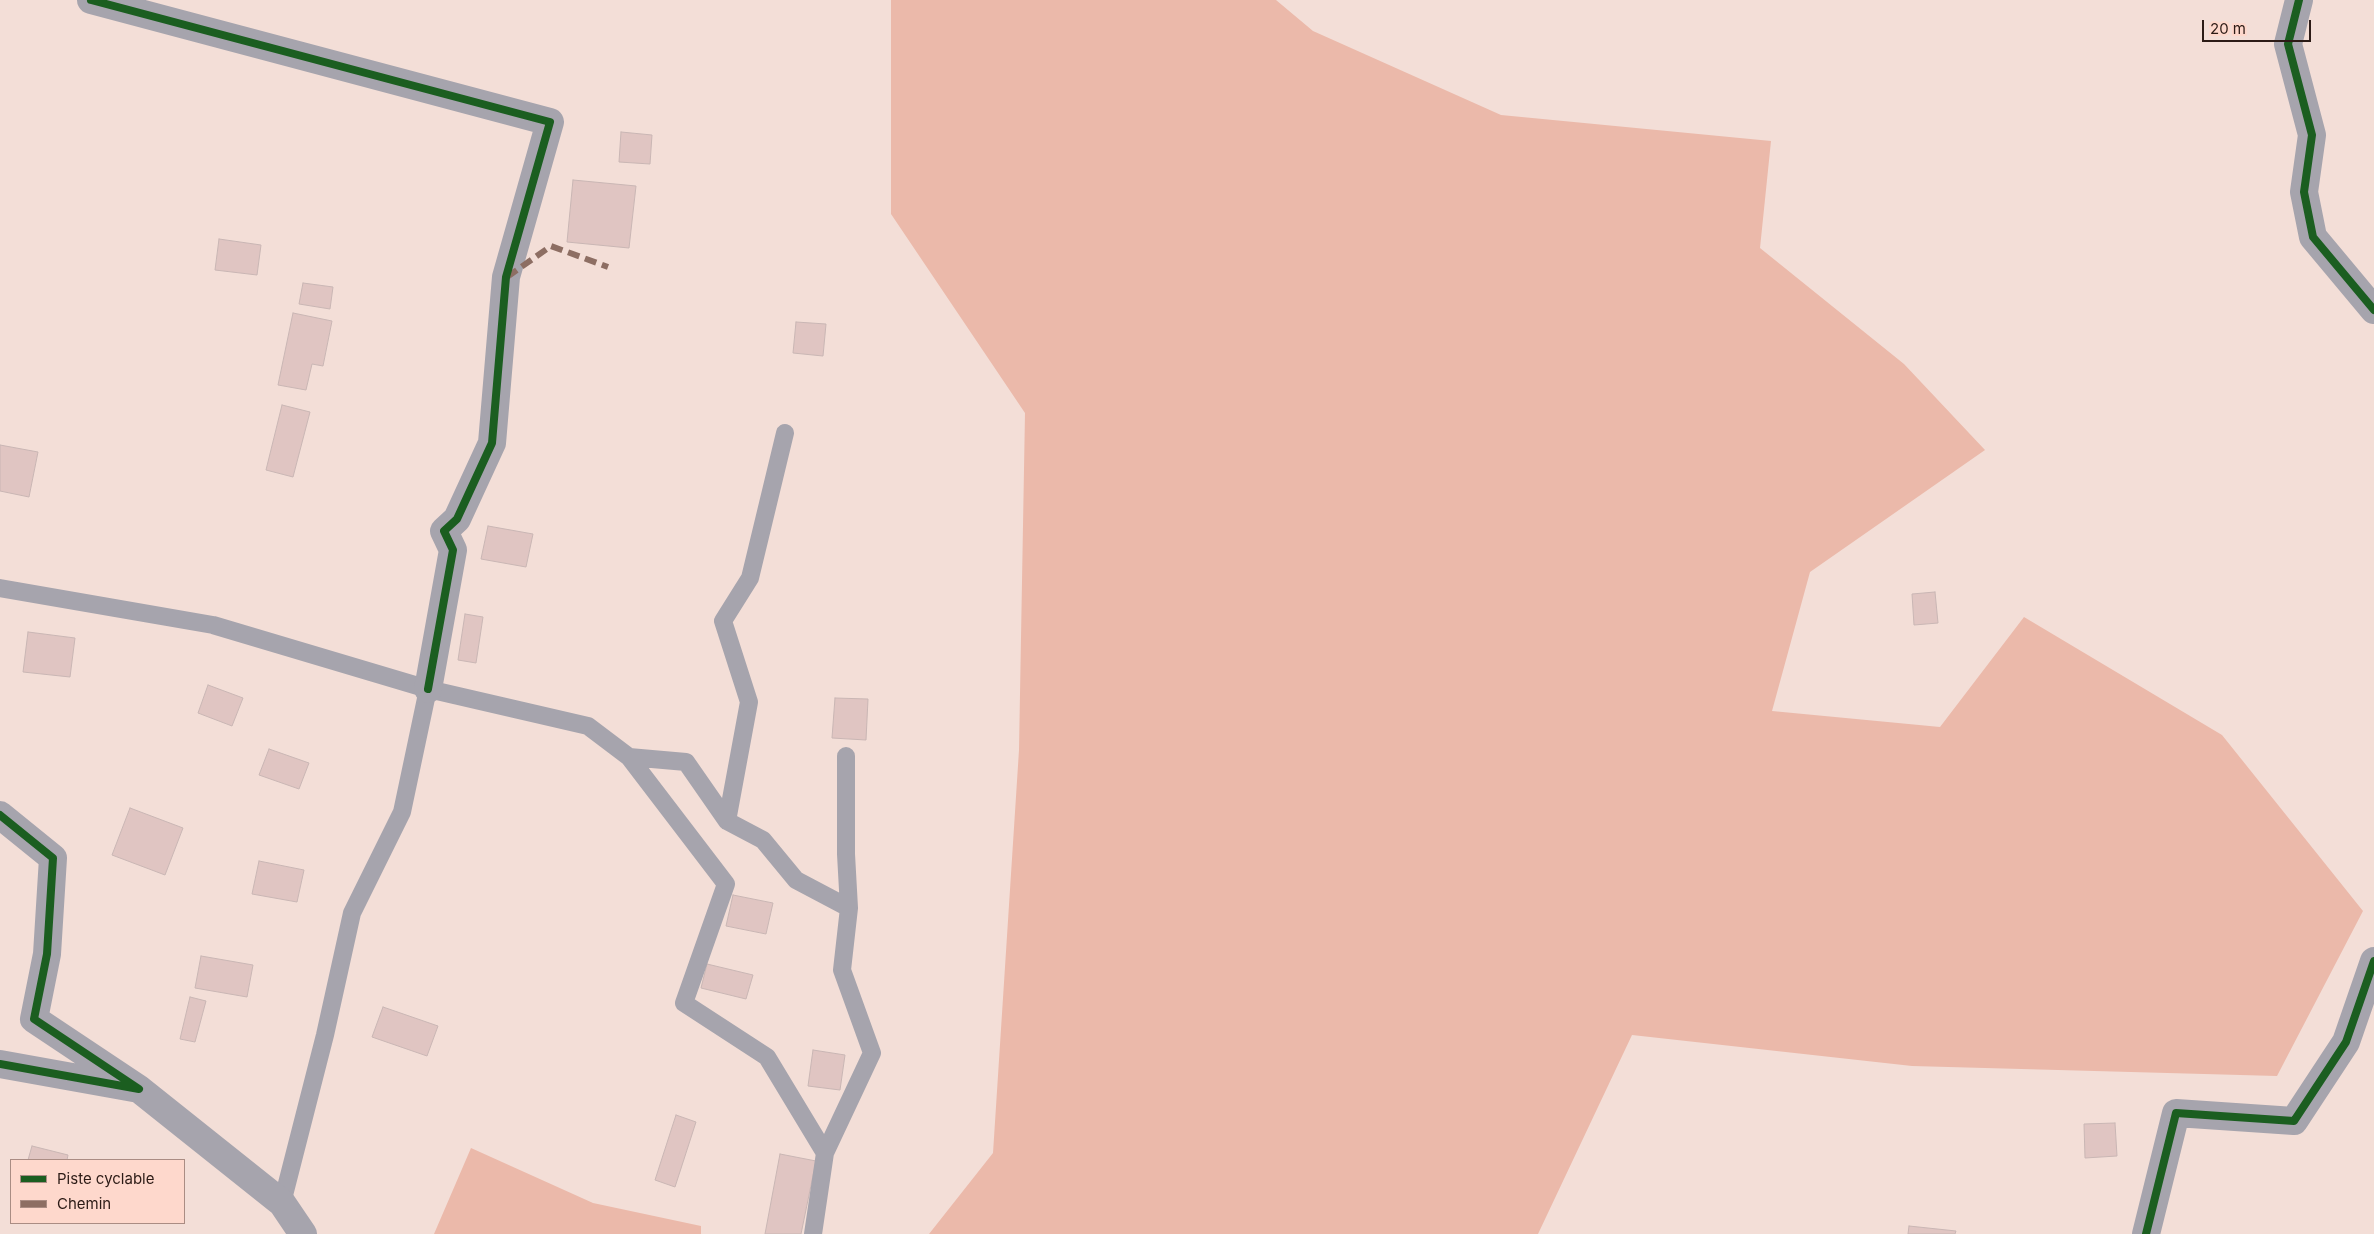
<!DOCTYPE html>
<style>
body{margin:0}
#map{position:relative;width:2374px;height:1234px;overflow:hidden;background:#f3ded7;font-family:Inter,sans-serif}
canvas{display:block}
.legend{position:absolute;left:10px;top:1159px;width:175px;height:65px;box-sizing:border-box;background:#fed8cc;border:1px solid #aa8c83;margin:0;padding:6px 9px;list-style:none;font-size:15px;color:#2c1b16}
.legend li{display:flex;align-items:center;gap:10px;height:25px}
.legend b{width:25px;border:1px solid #aa8c83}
.scale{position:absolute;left:2202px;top:20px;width:109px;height:22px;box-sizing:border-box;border:2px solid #2c1b16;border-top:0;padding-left:6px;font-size:15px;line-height:18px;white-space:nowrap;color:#2c1b16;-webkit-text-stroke:4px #fed8cc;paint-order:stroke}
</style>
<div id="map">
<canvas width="2374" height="1234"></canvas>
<ul class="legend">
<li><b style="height:6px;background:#1b5e20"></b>Piste cyclable</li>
<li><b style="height:6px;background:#8d6e63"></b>Chemin</li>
</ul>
<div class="scale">20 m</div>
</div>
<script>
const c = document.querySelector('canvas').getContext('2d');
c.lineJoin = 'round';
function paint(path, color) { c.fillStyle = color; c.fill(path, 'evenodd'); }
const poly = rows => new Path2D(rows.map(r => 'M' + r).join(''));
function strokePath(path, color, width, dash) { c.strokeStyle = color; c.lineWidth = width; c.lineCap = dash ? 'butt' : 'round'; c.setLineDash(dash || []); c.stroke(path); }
const green = poly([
 [891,0,1276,0,1313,31,1501,115,1771,141,1760,248,1904,364,1985,450,1810,572,1772,711,1940,727,2024,617,2222,735,2363,911,2277,1076,1912,1066,1632,1035,1538,1234,929,1234,993,1153,1019,750,1025,413,891,214],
 [471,1148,593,1203,701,1226,701,1234,434,1234]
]);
const building = poly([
 [621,132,652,135,650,164,619,162,621,132],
 [573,180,636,186,629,248,567,242,573,180],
 [219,239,261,245,257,275,215,270,219,239],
 [303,283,333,287,330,309,299,304,303,283],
 [293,313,332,321,323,366,312,364,306,390,278,385,293,313],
 [796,322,826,324,823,356,793,353,796,322],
 [282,405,310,412,293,477,266,470,282,405],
 [0,445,38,452,29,497,0,491,0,445],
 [488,526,533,534,526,567,481,559,488,526],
 [1935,592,1938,623,1914,625,1912,594,1935,592],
 [465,614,483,617,476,663,458,660,465,614],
 [28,632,75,638,70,677,23,672,28,632],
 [208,685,243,698,232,726,198,713,208,685],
 [835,698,868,699,866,740,832,738,835,698],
 [269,749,309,763,299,789,259,775,269,749],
 [130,808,183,828,165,875,112,855,130,808],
 [259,861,304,870,297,902,252,894,259,861],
 [733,895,773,903,766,934,726,926,733,895],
 [201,956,253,965,247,997,195,988,201,956],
 [707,964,753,975,746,999,701,988,707,964],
 [190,997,206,1001,195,1042,180,1039,190,997],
 [383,1007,438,1026,427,1056,372,1037,383,1007],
 [813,1050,845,1055,840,1090,808,1086,813,1050],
 [676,1115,696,1122,675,1187,655,1180,676,1115],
 [2115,1123,2117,1156,2085,1158,2084,1124,2115,1123],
 [32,1146,68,1155,67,1160,28,1160,32,1146],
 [780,1154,816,1161,801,1234,765,1234,780,1154],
 [1909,1226,1956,1231,1955,1234,1908,1234,1909,1226]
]);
const lane = poly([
 [0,588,213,625,428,689,588,726,629,757,686,762,727,821,749,702,723,621,750,578,785,433],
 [846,756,846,854,849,908],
 [629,757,726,884,684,1003,767,1057,825,1153],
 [727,821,763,840,796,880,849,908,842,970,872,1053,825,1153,813,1234],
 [282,1203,325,1035,352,913,402,812,428,689]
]);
const street = poly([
 [91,0,550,122,506,277,492,443,457,519,444,531,453,550,428,689],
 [2299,0,2288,44,2312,135,2304,192,2313,237,2374,310],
 [0,815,53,858,47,954,34,1019,139,1089,0,1064],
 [139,1089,282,1203,303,1234],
 [2146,1234,2176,1113,2294,1121,2346,1042,2374,961]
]);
const quiet = poly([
 [507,277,551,246,608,267]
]);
const cycleway = poly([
 [91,0,550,122,506,277,492,443,457,519,444,531,453,550,428,689],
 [2299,0,2288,44,2312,135,2304,192,2313,237,2374,310],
 [0,815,53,858,47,954,34,1019,139,1089,0,1064],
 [2146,1234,2176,1113,2294,1121,2346,1042,2374,961]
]);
paint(green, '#ebb9aa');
paint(building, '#e0c5c2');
strokePath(building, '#c9b6b4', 1);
strokePath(lane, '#a6a4ad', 18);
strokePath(street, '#a6a4ad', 28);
strokePath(quiet, '#8d6e63', 6, [12, 6]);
strokePath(cycleway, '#1b5e20', 8);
</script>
